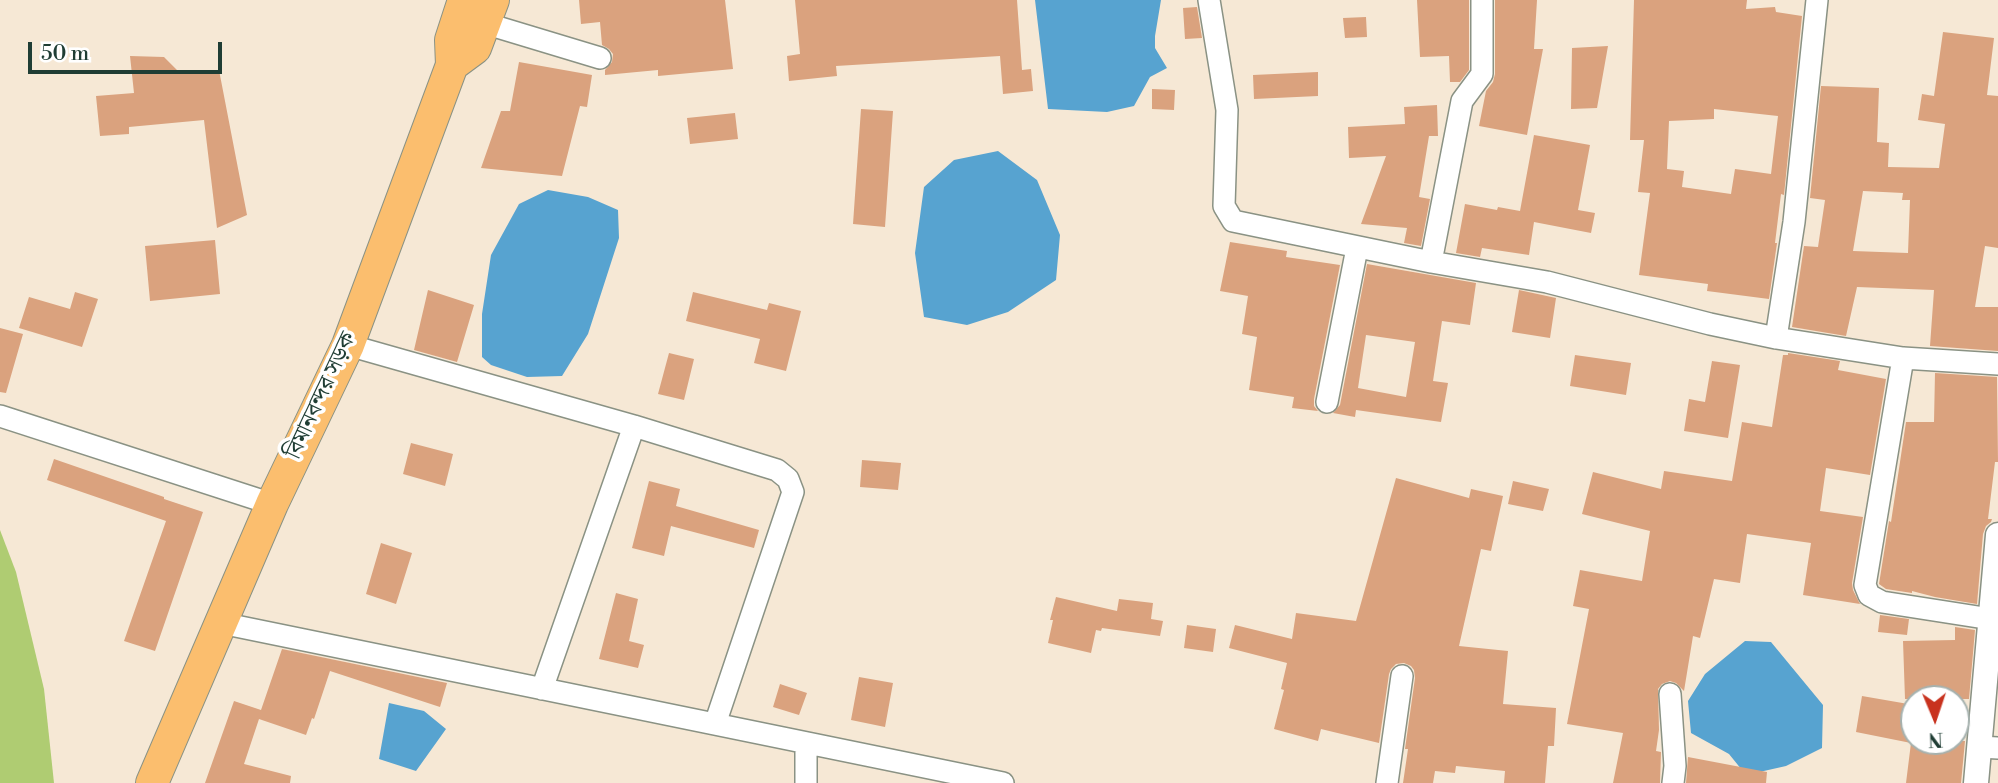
<!DOCTYPE html>
<meta charset="utf-8">
<style>
body{margin:0}
#map{position:relative;width:1998px;height:783px;overflow:hidden;background:#f6e8d5;font-family:"Libre Bodoni",serif}
canvas{display:block}
.north{position:absolute;left:1900px;top:685px;width:70px;height:70px;box-sizing:border-box;background:#fff;border:2px solid #a5b1ae;border-radius:50%;rotate:178deg;font-size:19px;font-weight:700;line-height:28px;text-align:center;color:#1f3d34}
.north::after{content:'';display:block;margin:auto;width:24px;height:32px;background:#c8321e;clip-path:polygon(50% 0,100% 100%,50% 72%,0 100%)}
.scale{position:absolute;left:28px;top:42px;width:194px;height:32px;box-sizing:border-box;border:4px solid #1f3d34;border-top:0;padding-left:9px;font-size:21px;line-height:24px;white-space:nowrap;color:#1f3d34;-webkit-text-stroke:5px #fff;paint-order:stroke}
</style>
<div id="map">
<canvas width="1998" height="783"></canvas>
<div class="north">N</div>
<div class="scale">50 m</div>
</div>
<script>
const c = document.querySelector('canvas').getContext('2d');
c.lineJoin = 'round';
function paint(path, color) { c.fillStyle = color; c.fill(path, 'evenodd'); }
const poly = rows => new Path2D(rows.map(r => 'M' + r).join(''));
function strokePath(path, color, width, dash) { c.strokeStyle = color; c.lineWidth = width; c.lineCap = dash ? 'butt' : 'round'; c.setLineDash(dash || []); c.stroke(path); }
function drawText(font, color, halo, rows, align = 'center') {
  c.font = font + ' "Libre Bodoni","Noto Serif Bengali",serif'; c.lineWidth = 7; c.setLineDash([]); c.textBaseline = 'middle'; c.strokeStyle = halo; c.fillStyle = color; for (const [text, x, y, turn = 0] of rows) {
    c.save(); c.translate(x, y); c.rotate((+turn || 0) * Math.PI / 180); c.textAlign = isNaN(turn) ? turn : align; if (halo) c.strokeText(text, 0, 0); c.fillText(text, 0, 0); c.restore();
  }
}
const green = poly([
 [0,530,16,572,44,689,54,783,0,783]
]);
const water = poly([
 [1035,0,1161,0,1155,36,1155,48,1167,68,1150,77,1134,106,1107,112,1048,109],
 [998,151,1037,180,1060,235,1056,280,1008,312,967,325,924,317,915,253,924,187,954,160],
 [548,190,588,197,618,210,619,238,588,334,562,376,527,377,491,365,482,357,482,314,491,255,519,204],
 [1745,641,1771,642,1823,705,1822,748,1786,766,1746,775,1729,754,1691,733,1688,701,1705,674],
 [389,703,424,711,446,729,416,771,379,759]
]);
const building = poly([
 [579,0,725,0,733,69,658,76,658,70,605,75,605,70,612,62,613,54,609,49,602,45,600,22,581,24],
 [795,0,1017,0,1022,70,1031,69,1033,91,1003,94,1000,56,836,66,837,76,789,81,787,56,800,54],
 [1417,0,1469,0,1469,70,1460,82,1450,82,1449,56,1420,57],
 [1495,0,1537,0,1534,49,1543,49,1527,135,1479,126,1486,91,1493,82,1495,74],
 [1634,0,1747,0,1746,9,1775,7,1776,12,1802,16,1784,195,1781,194,1775,243,1777,243,1769,299,1707,291,1708,284,1639,275,1650,193,1638,192,1644,140,1630,140],
 [1714,109,1778,116,1771,174,1735,169,1731,194,1682,187,1684,171,1667,169,1669,121,1714,119],
 [1197,7,1202,38,1185,39,1183,8],
 [1366,17,1367,37,1345,38,1343,18],
 [1943,32,1994,38,1987,95,1998,96,1998,248,1985,246,1975,307,1998,307,1998,351,1930,346,1934,290,1857,287,1846,336,1792,327,1804,246,1818,247,1825,200,1810,198,1821,86,1879,88,1877,142,1889,143,1888,167,1939,168,1945,124,1918,120,1922,94,1934,96],
 [1863,191,1903,193,1902,200,1910,200,1908,253,1853,251],
 [1608,46,1597,108,1571,109,1572,48],
 [130,56,164,57,177,70,219,70,247,215,217,228,204,120,129,127,129,134,100,136,96,96,134,93],
 [519,62,592,75,587,107,580,106,562,176,481,168,501,111,510,111],
 [1318,72,1318,96,1254,99,1253,75],
 [1152,89,1175,90,1174,110,1152,109],
 [1437,105,1438,136,1429,136,1419,197,1430,199,1421,246,1404,243,1407,228,1361,224,1386,156,1349,158,1348,127,1405,124,1404,107],
 [861,109,893,111,885,227,853,224],
 [735,113,738,139,690,144,687,118],
 [1534,135,1590,145,1578,210,1595,213,1591,233,1534,222,1529,255,1482,248,1480,257,1456,253,1465,204,1497,210,1498,207,1520,211],
 [215,240,220,294,150,301,145,246],
 [1230,242,1287,251,1286,257,1340,265,1314,399,1314,406,1318,411,1292,408,1294,397,1249,390,1257,337,1242,334,1248,296,1220,291],
 [1367,264,1476,283,1470,325,1442,321,1433,381,1448,383,1441,422,1356,410,1355,417,1333,413,1340,405],
 [1366,335,1415,342,1406,397,1358,388],
 [428,290,474,305,457,362,414,350],
 [1519,290,1556,298,1550,338,1512,332],
 [75,292,98,299,82,347,19,328,29,297,70,309],
 [693,292,767,310,769,303,801,311,786,371,754,363,760,339,686,321],
 [0,328,23,334,6,393,0,392],
 [669,353,694,359,684,400,658,394],
 [1788,353,1840,361,1838,370,1886,379,1870,475,1826,468,1820,511,1863,517,1852,583,1853,590,1860,604,1803,595,1811,543,1747,534,1740,583,1714,579,1700,638,1693,636,1684,691,1676,683,1670,681,1662,684,1658,689,1659,730,1656,751,1661,752,1660,783,1613,783,1623,733,1567,724,1589,609,1573,606,1580,570,1642,581,1650,531,1582,514,1593,472,1661,489,1664,471,1732,481,1742,422,1772,427,1783,355,1788,355],
 [1575,355,1631,363,1626,395,1570,386],
 [1712,361,1740,365,1728,438,1684,431,1689,399,1705,402],
 [1935,373,1997,377,1998,462,1995,462,1988,519,1992,519,1991,522,1986,526,1983,534,1977,604,1935,597,1912,591,1912,593,1886,589,1879,584,1889,521,1891,522,1906,422,1934,422],
 [411,443,453,454,445,486,403,474],
 [54,459,164,497,164,499,203,512,155,651,124,641,166,521,47,480],
 [862,460,901,463,898,490,860,487],
 [1396,478,1469,498,1471,489,1503,496,1491,551,1481,549,1459,646,1508,651,1503,704,1556,708,1554,746,1548,746,1545,783,1504,783,1505,771,1456,766,1455,773,1435,771,1433,783,1403,783,1408,749,1405,749,1415,678,1414,670,1411,666,1404,663,1396,664,1391,669,1389,674,1379,743,1321,729,1318,741,1274,729,1284,690,1281,689,1287,663,1229,648,1235,625,1292,639,1296,613,1356,621],
 [649,481,680,489,676,506,759,530,754,548,671,526,664,556,632,548],
 [1513,481,1549,489,1543,511,1508,504],
 [381,543,412,553,396,604,366,594],
 [616,593,638,599,629,641,644,645,638,668,599,659],
 [1056,597,1117,611,1119,599,1153,603,1151,619,1163,621,1160,636,1102,628,1101,631,1096,630,1091,653,1048,643,1053,620,1050,620],
 [1880,615,1909,619,1907,635,1878,632],
 [1187,625,1216,629,1213,652,1184,648],
 [1955,627,1975,630,1969,699,1905,699,1903,641,1955,640],
 [282,649,447,683,440,707,330,671,314,719,312,718,306,735,259,719,244,764,291,776,290,783,205,783,234,701,261,710],
 [859,677,893,683,885,727,851,720],
 [780,684,807,693,799,715,773,707],
 [1862,696,1914,705,1914,741,1965,741,1961,783,1906,783,1911,743,1856,732],
 [1688,757,1767,772,1766,783,1686,783]
]);
const minor = poly([
 [1209,0,1227,110,1224,206,1233,221,1431,262,1462,101,1482,74,1482,0],
 [474,20,600,58],
 [1431,262,1547,282,1710,324,1776,338,1903,358,1998,364],
 [1776,338,1794,222,1817,0],
 [348,345,634,426,777,470,788,479,793,492,715,724],
 [1903,358,1865,585,1869,595,1882,602,1991,619],
 [1327,402,1357,248],
 [0,416,272,504],
 [221,623,1003,783],
 [542,689,634,426],
 [1670,694,1675,766,1673,783],
 [1980,747,1998,748],
 [806,783,806,743],
 [1387,783,1402,676]
]);
const tertiary = poly([
 [1976,783,1998,535]
]);
const primary = poly([
 [452,65,475,48,493,0],
 [152,783,272,504,348,345,452,65,451,40,464,0]
]);
const streetNames = [
 ["বিমানবন্দর সড়ক",322,396,-65]
];
paint(green, '#afcc72');
paint(water, '#57a3d0');
paint(building, '#daa27e');
strokePath(minor, '#8a9284', 24);
strokePath(tertiary, '#8a9284', 27);
strokePath(primary, '#8a9284', 34);
strokePath(minor, '#fff', 21);
strokePath(tertiary, '#fff', 24);
strokePath(primary, '#fbbe6e', 32);
drawText('23px', '#1f3d34', '#fff', streetNames);
</script>
